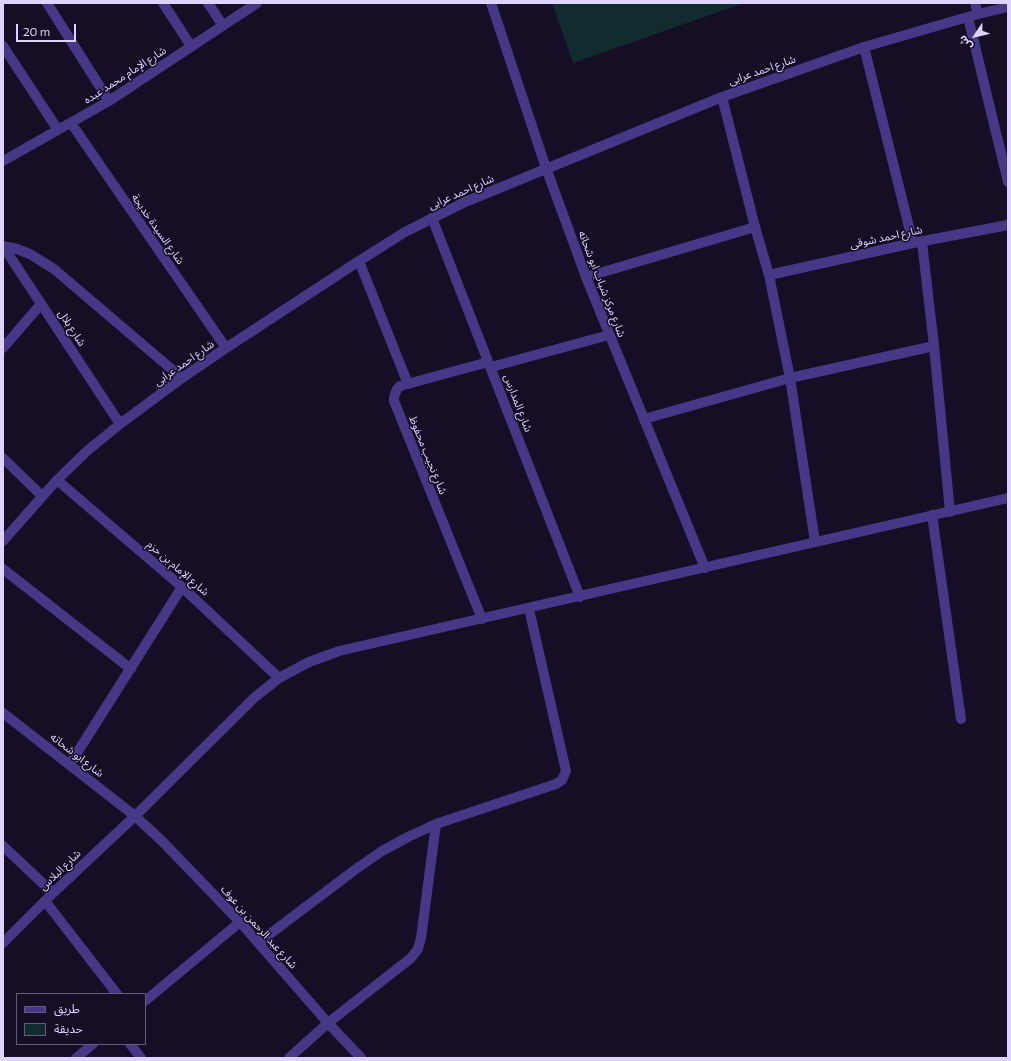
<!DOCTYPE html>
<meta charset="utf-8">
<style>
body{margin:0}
#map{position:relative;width:1011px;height:1061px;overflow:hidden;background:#150e25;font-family:Commissioner,"Noto Sans Arabic",sans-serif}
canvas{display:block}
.frame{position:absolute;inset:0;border:4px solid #ded2ff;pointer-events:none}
.legend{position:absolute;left:16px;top:993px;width:130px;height:52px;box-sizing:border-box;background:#150e25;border:1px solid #655c7c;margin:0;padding:5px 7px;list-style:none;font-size:12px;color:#ded2ff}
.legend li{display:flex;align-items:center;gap:8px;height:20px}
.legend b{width:20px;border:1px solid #655c7c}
.north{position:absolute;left:955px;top:16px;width:40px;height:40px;-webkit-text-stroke:3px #150e25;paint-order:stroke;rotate:235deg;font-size:11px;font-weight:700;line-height:16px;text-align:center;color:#ded2ff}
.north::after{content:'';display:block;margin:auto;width:14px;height:18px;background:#ded2ff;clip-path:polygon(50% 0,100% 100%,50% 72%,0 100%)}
.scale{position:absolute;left:16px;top:24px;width:60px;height:18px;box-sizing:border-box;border:2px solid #ded2ff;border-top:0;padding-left:5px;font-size:12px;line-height:14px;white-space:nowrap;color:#ded2ff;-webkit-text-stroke:3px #150e25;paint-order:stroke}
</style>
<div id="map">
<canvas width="1011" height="1061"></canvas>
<div class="frame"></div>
<ul class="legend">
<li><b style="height:5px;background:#463886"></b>طريق</li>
<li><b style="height:11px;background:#112c2f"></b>حديقة</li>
</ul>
<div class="north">ش</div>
<div class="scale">20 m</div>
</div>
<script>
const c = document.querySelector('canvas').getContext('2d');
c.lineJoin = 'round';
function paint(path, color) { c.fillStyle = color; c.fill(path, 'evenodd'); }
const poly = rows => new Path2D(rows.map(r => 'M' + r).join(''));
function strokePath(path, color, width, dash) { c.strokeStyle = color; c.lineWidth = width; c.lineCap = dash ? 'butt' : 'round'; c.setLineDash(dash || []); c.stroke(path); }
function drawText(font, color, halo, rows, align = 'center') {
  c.font = font + ' Commissioner,"Noto Sans Arabic",sans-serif'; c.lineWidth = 3; c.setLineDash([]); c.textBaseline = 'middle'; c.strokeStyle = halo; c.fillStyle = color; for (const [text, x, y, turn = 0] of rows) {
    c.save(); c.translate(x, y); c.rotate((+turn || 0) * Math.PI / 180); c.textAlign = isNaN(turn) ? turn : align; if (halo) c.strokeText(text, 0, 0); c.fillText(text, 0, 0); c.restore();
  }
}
const green = poly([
 [552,3,744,3,573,63]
]);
const minor = poly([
 [47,3,109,101],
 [163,3,191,46],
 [208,3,223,26],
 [491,3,546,168,586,277,705,568],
 [975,3,978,14],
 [968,17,1008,182],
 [3,46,58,130],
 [864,47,913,243],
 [722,97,755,227,769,275,790,378,815,542],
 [71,123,226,348],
 [3,161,109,101,257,3],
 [432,218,580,597],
 [922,242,934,346,950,512],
 [3,246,17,249,30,254,54,269,182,378],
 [3,246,120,424],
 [359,261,408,384],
 [769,275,913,243,1008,225],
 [586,277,755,227],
 [3,348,41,304],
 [491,367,609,335],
 [644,419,790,378,934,346],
 [3,458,42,496],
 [57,480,182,587,279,678],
 [932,515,961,719],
 [3,541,57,480,87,451,120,424,182,378,226,348,359,261,405,232,465,202,722,97,864,47,978,14,1008,7],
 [3,569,131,669],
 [482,619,394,401,394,397,397,389,400,386,488,362],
 [3,713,135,816,162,841,240,922,328,1023,361,1058],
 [70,764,182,587],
 [3,846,53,893],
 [45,901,117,994],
 [3,943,53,893,135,816,255,697,279,678,309,662,339,651,1008,498],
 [258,943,356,869,382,851,408,837,436,824,556,784,562,780,566,771,529,609],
 [145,1001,240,922],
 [130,1044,141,1058],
 [76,1058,93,1044],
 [289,1058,328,1023,411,958,418,949,421,938,436,824]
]);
const streetNames = [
 ["شارع احمد عرابى",762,70,-19],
 ["شارع الإمام محمد عبده",125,75,-33],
 ["شارع احمد عرابى",461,192,-24],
 ["شارع السيدة خديجة",158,229,55],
 ["شارع احمد شوقى",886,237,-12],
 ["شارع مركز شباب ابو شحاته",602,284,69],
 ["شارع بلال",72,328,57],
 ["شارع احمد عرابى",184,363,-35],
 ["شارع المدارس",518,403,69],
 ["شارع نجيب محفوظ",428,455,68],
 ["شارع الإمام بن حزم",178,568,41],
 ["شارع ابو شحاته",77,755,38],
 ["شارع البلاس",60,870,-44],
 ["شارع عبد الرحمن بن عوف",259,927,48]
];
paint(green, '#112c2f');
strokePath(minor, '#463886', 10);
drawText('11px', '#ded2ff', '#150e25', streetNames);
</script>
